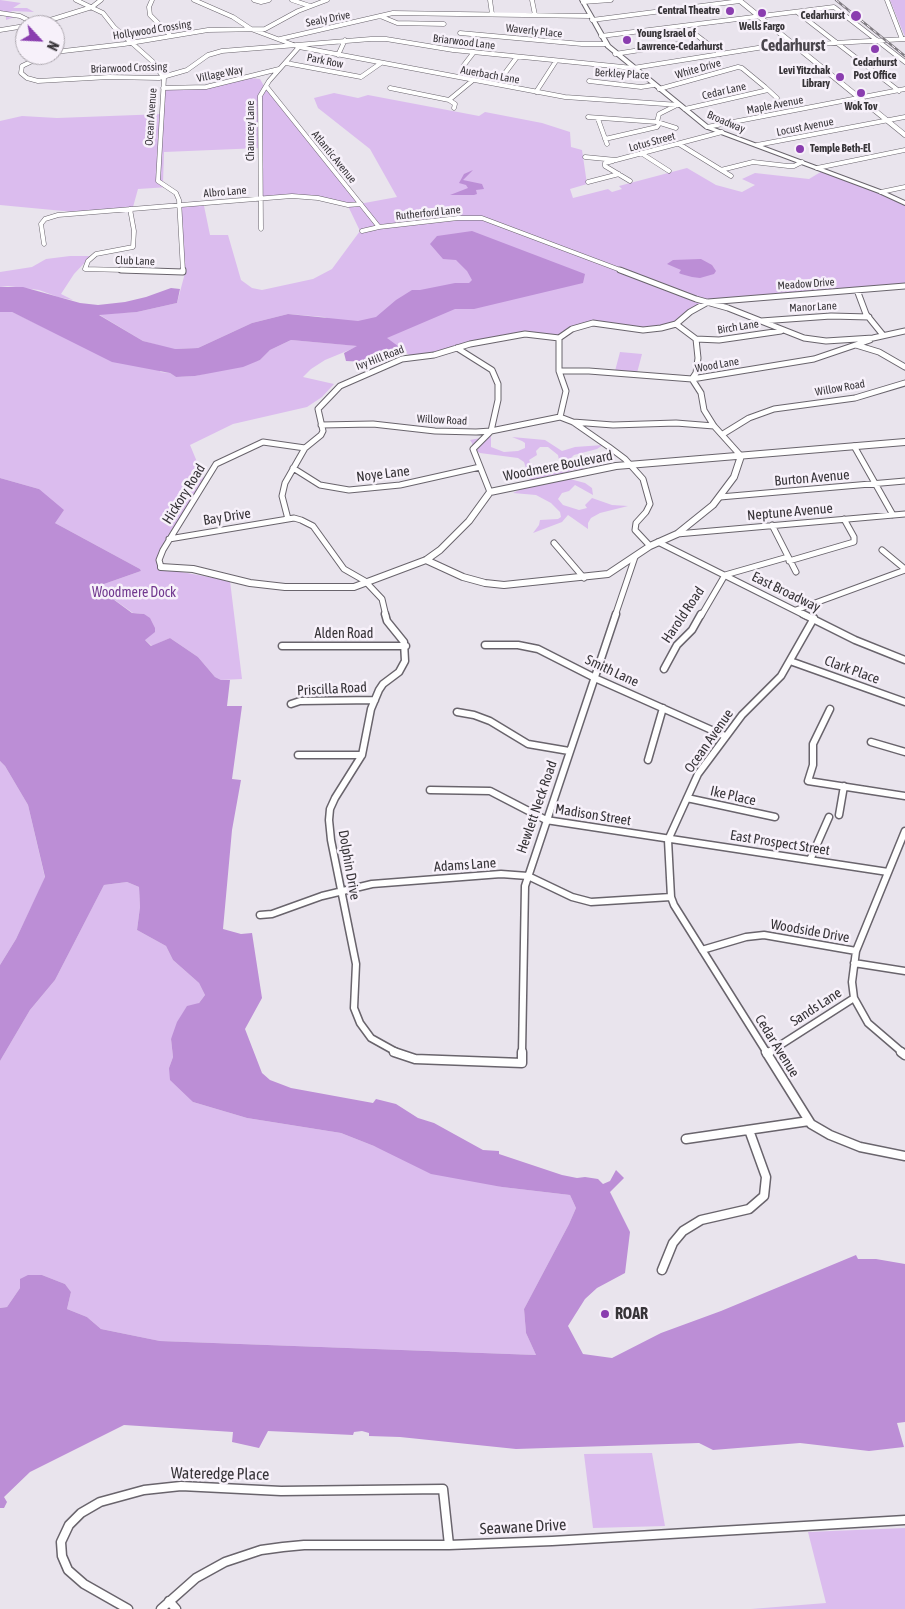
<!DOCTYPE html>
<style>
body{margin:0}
#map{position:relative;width:905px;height:1609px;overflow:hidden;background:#e9e4ed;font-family:"Asap Condensed",sans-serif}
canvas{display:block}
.north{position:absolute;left:15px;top:15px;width:50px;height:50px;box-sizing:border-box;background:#f7f1fa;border:1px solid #aaa5ac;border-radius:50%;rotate:115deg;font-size:14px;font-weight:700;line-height:20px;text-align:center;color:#373438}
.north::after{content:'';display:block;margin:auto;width:18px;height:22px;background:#8a3daf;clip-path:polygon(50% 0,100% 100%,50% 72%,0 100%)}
</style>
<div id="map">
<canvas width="905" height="1609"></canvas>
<div class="north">N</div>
</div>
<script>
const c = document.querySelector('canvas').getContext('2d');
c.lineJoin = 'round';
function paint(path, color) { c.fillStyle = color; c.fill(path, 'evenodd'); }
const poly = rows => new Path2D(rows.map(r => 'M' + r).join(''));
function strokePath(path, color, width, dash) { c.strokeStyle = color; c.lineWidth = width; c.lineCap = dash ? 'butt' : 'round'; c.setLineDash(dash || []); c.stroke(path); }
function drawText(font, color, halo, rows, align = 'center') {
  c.font = font + ' "Asap Condensed",sans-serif'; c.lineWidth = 5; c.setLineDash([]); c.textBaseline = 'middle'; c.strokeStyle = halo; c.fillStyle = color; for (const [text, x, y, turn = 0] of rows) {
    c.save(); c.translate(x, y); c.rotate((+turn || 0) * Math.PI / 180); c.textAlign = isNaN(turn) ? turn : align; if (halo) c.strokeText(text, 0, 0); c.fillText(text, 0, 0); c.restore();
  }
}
const green = poly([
 [0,0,21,3,13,8,27,8,34,12,12,11,10,13,15,17,6,20,6,15,0,16],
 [890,0,905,0,905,37,896,15],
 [251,78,260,79,265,88,359,204,397,197,370,149,318,108,314,98,334,93,358,98,368,95,479,116,485,112,542,123,570,132,571,147,582,150,587,184,570,189,573,198,608,189,612,192,622,189,619,186,687,168,716,185,742,192,755,185,742,179,755,173,809,179,824,170,887,194,905,204,905,285,708,302,673,324,661,328,586,325,559,338,520,334,442,353,412,357,386,339,324,317,288,314,252,323,198,348,175,349,160,372,170,373,176,377,195,376,260,360,270,350,291,340,359,346,325,360,311,369,303,377,334,384,322,397,307,407,233,424,190,445,205,481,162,548,157,565,162,571,171,570,230,581,242,679,221,680,215,677,198,657,170,638,152,646,145,640,144,614,133,613,102,591,104,584,141,571,140,569,55,523,39,489,0,478,0,312,12,312,56,333,171,349,143,341,98,314,137,312,177,303,185,273,179,206,74,212,0,205,0,121,22,116,57,118,163,114,165,89,205,88],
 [260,148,263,197,319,197,348,206,360,231,332,269,313,279,262,290,252,288,241,280,228,235,210,235,203,201,133,207,138,189,169,187,163,183,164,152],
 [70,256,91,256,74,274,61,294,73,300,58,297,39,290,8,286,0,287,0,272,32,267,46,259],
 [620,352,642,354,637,373,615,371],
 [491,436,491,447,504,452,518,451,525,448,525,443,522,441,512,437,545,440,562,451,575,447,603,445,597,449,574,455,570,459,573,463,584,469,574,470,546,479,538,478,530,481,524,462,518,458,480,453,472,448,472,443,470,440],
 [540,447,548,447,558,455,559,460,568,466,566,469,550,470,531,464,529,460,537,455,536,451],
 [570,479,585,483,592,488,593,495,575,485,569,491,562,493,558,499,563,505,579,510,587,508,585,505,592,498,612,505,628,506,600,513,591,518,588,523,588,529,568,515,562,522,533,533,539,525,540,520,558,519,561,517,560,512,551,503,536,495,513,493,525,487],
 [0,761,5,766,28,805,45,878,16,939,0,965],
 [127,882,139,887,140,907,137,930,166,946,173,960,199,983,205,995,171,1039,173,1057,169,1068,193,1102,247,1118,341,1133,374,1146,502,1187,570,1195,576,1208,569,1224,524,1309,526,1333,536,1355,160,1341,101,1329,87,1317,67,1309,71,1292,65,1284,42,1275,20,1288,7,1307,0,1308,0,1061,30,1010,55,980,104,885],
 [652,1453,665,1526,593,1528,584,1454],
 [905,1528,905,1609,751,1609,826,1603,808,1532]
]);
const water = poly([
 [473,170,463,180,482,184,484,189,476,190,477,194,474,195,450,195,468,188,466,185,459,183,464,174],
 [472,231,585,274,583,283,474,309,455,309,387,338,402,349,399,354,369,362,346,361,344,353,357,346,291,340,270,350,260,360,243,367,195,376,176,377,170,373,112,362,12,312,0,312,0,287,23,287,80,303,98,305,125,302,146,297,171,288,180,289,177,303,137,312,99,315,143,341,175,349,198,348,252,323,288,314,358,321,376,317,396,300,412,290,420,290,455,283,469,283,472,280,467,271,456,260,443,259,430,244,437,236],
 [701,259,712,265,716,271,714,274,700,278,692,277,681,274,679,273,681,270,667,264,673,260],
 [0,478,39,489,64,510,55,523,140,569,141,571,104,584,102,591,132,613,144,614,150,618,155,628,155,632,145,640,151,646,170,638,198,657,215,677,221,680,230,680,227,706,242,706,232,779,241,780,232,830,223,929,241,934,252,933,262,998,245,1029,262,1073,270,1080,291,1088,373,1103,376,1099,396,1104,418,1118,434,1123,483,1150,499,1151,499,1154,562,1175,577,1178,585,1177,598,1179,603,1184,610,1181,616,1170,624,1178,610,1192,630,1232,625,1273,597,1288,585,1299,568,1326,583,1354,612,1358,661,1333,721,1311,856,1255,858,1259,876,1259,905,1264,905,1422,897,1423,904,1447,869,1451,800,1443,713,1450,699,1443,516,1449,400,1437,369,1436,369,1433,362,1431,354,1432,353,1435,268,1431,259,1448,232,1442,233,1432,124,1425,30,1472,4,1497,7,1502,4,1508,0,1508,0,1308,7,1307,20,1288,20,1279,28,1275,42,1275,65,1284,71,1292,67,1309,87,1317,101,1329,160,1341,536,1355,526,1333,524,1309,569,1224,576,1208,570,1195,502,1187,431,1174,374,1146,341,1133,247,1118,193,1102,170,1080,169,1068,173,1057,171,1039,177,1022,187,1006,199,1003,205,995,199,983,173,960,166,946,137,930,140,907,139,887,127,882,104,885,55,980,30,1010,0,1061,0,965,16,939,45,877,28,805,5,766,0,761]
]);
const minorFar3 = poly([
 [76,0,103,13,114,27,152,61,164,78,158,181,176,193,179,200,183,271],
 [152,0,149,7,150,15,170,35],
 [194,0,233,17,251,29,299,47,565,97,679,105],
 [254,0,261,2,269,0],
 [292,0,310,6],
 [490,0,492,14],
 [532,0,535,15],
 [887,0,902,39],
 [583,2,611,0],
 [797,12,899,91],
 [0,13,20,16,36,24],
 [380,16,397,23,444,24],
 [592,20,740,1],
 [34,25,92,7,101,0],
 [0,30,25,26],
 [460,33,582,44,606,44],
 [695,34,721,54],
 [601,36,834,7,905,62],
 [280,39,393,13,589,16],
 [55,52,124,44,208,30,265,29,298,11,327,0],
 [615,54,678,44],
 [45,55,22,66,21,73,27,78,38,81,109,77,159,78,187,70,208,55,222,51,371,39,386,39,453,50,633,68,764,47,905,39],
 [338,55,345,40],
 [286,63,361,77,381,63],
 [464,65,474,52],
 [502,77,517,57],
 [589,81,641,87,654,85],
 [266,86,379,227,362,231],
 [163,88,206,87,279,69],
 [390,88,449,100,455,104,454,108],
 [659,89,738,67,742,68,765,87,777,98,776,101],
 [536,92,556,61],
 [449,100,472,81],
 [685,109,768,90],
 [588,117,657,122,676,128],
 [598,119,607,144],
 [657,122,659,114,675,106],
 [707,127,905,89],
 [605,139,657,127,659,124],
 [679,144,731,176],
 [757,145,905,117],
 [641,153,669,171],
 [585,157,616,160,722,132],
 [613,161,605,163,605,166,630,181],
 [817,168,905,150],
 [721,170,753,162,788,166,794,166,802,162],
 [588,182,619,174],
 [881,192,905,187],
 [130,209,134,231,133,247,96,254,88,261,85,269,162,271],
 [379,227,458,218,482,218,623,271],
 [261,229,260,96,269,81,299,47],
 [44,244,41,224,45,219,58,215,292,196,318,198,348,205,361,204]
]);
const minorFar2 = poly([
 [121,270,183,272,183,270],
 [620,270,696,299,728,308,804,338,826,341,873,338,905,331],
 [857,290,866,314,883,335],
 [761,321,831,316,869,317],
 [676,324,696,339,698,358,696,373,692,379,701,393,704,410,714,426,741,456],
 [559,338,572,329,593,323,643,330,661,328,676,324,690,312,708,302,905,286],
 [559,338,559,371,566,391,560,417],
 [696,339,719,340,781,331],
 [856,345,879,352,905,367],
 [457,348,492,370,498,384,498,400,491,431,473,449,490,492],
 [559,371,589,371,692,379,814,359,870,340],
 [560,417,573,422,609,447,625,459,643,479,650,504,646,512,636,523,635,530,650,546],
 [573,422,613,425,676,423,714,426],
 [321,425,373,424,435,431,476,432,491,431,560,417],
 [723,434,749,418,774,409,855,398,905,383],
 [854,446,893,515],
 [293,468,320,485,349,490,400,485,480,467],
 [720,497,905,481],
 [288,519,282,496,285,483,305,448,321,435,323,431,318,409,340,386,402,359,434,355,470,344,525,334,559,338],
 [772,525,796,572],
 [677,534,905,514],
 [169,539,294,518,301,520,313,526,344,569,365,581,382,599,386,616],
 [658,542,806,616],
 [554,543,584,578],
 [882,550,905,569],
 [789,561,854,542,854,537,844,519],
 [161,567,159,560,163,550,216,464,263,442,305,448],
 [796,610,905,570],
 [615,616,635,557],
 [701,616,725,575,788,557]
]);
const minorFar1 = poly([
 [385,614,387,621,404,642,405,661,399,672,383,684,379,690,371,709,362,755,335,798,330,809,329,820,331,840,356,964,354,1008,360,1023,371,1038,398,1053],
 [803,614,855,640,905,660],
 [485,645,518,645,538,649,597,679,725,736],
 [282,646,406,646],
 [790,661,905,702],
 [664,669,677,645,692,630,701,614],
 [291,704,300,701,375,700],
 [830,709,813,744,813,765,808,781,905,796],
 [457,712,474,715,490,721,528,744,569,751],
 [871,742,905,752],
 [298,755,362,755],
 [648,760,663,708],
 [430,790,490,791,546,820,888,872],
 [687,798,775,817],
 [839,815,844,786],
 [810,860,829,817],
 [260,915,272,914,322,896,372,884,501,874,528,876,572,897,591,902,671,897],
 [702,950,746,937,764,935,856,951],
 [854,963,905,971],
 [522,1053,525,886,616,614],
 [767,1053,674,905,671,897,668,840,698,774,742,715,781,676,814,618],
 [768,1053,854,998],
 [903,1053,868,1023,854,998,852,982,856,951,905,831]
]);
const minor = poly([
 [394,1052,415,1059,522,1063,522,1052],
 [766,1052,811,1124,830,1135,860,1147,905,1156],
 [901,1052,905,1055],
 [767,1054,770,1052],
 [686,1139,809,1121],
 [662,1270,673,1243,683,1231,701,1220,749,1209,764,1196,766,1177,749,1130],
 [169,1601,176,1609],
 [128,1609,84,1584,68,1570,62,1556,61,1542,69,1525,81,1513,100,1502,144,1490,181,1486,281,1491,443,1489,449,1545],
 [161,1609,196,1578,225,1562,261,1550,283,1547,304,1545,449,1545,552,1541,905,1520]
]);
const tertiaryFar1 = poly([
 [739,0,905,135]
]);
const tertiary = poly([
 [426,560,463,577,485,583,504,585,608,574,650,546,677,534,713,505,734,477,741,456],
 [161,567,193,569,250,583,285,587,354,587,426,560,440,550,469,521,490,492,616,466,905,442]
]);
const secondary = poly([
 [580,0,584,0,610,45,709,126,883,191,905,201,905,205,879,193,705,128,606,47,580,0]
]);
const rail = poly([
 [836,0,905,56]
]);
const markers = [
 [730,11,5,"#8a3daf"],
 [762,13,5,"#8a3daf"],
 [856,16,6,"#8a3daf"],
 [627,40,5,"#8a3daf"],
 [875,49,5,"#8a3daf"],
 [840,77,5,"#8a3daf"],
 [861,93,5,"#8a3daf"],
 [800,149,5,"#8a3daf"],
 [605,1314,5,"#8a3daf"]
];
const farPoinames = [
 ["Central Theatre",720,11],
 ["Cedarhurst",845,16],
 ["Wells Fargo",762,27,"center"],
 ["Young Israel of",637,34,"left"],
 ["Lawrence-Cedarhurst",637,47,"left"],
 ["Cedarhurst",875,63,"center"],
 ["Post Office",875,76,"center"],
 ["Levi Yitzchak",830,71],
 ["Library",830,84],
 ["Wok Tov",861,107,"center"],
 ["Temple Beth-El",810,149,"left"]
];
const farStreetnames = [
 ["Sealy Drive",328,19,-11],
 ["Hollywood Crossing",152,30,-9],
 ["Waverly Place",534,31,6],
 ["Briarwood Lane",464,42,7],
 ["Park Row",325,61,11],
 ["Briarwood Crossing",129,68,-2],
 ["White Drive",698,69,-16],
 ["Village Way",220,74,-11],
 ["Berkley Place",622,74,3],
 ["Auerbach Lane",490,75,10],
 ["Cedar Lane",724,91,-13],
 ["Maple Avenue",775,105,-11],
 ["Ocean Avenue",151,117,-86],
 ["Broadway",726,122,23],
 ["Locust Avenue",805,127,-11],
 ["Chauncey Lane",251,131,-90],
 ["Lotus Street",652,142,-15],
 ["Atlantic Avenue",334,157,51],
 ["Albro Lane",225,192,-5],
 ["Rutherford Lane",428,213,-6],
 ["Club Lane",135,261,2],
 ["Meadow Drive",806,284,-4],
 ["Manor Lane",813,307,-3],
 ["Birch Lane",738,327,-9],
 ["Ivy Hill Road",380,358,-21],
 ["Wood Lane",717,365,-10],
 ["Willow Road",840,388,-10],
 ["Willow Road",442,420,3]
];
const streetNames = [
 ["Woodmere Boulevard",558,466,-11],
 ["Noye Lane",383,474,-7],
 ["Burton Avenue",812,478,-5],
 ["Hickory Road",184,494,-58],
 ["Neptune Avenue",790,512,-5],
 ["Bay Drive",227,517,-9],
 ["East Broadway",786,592,26],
 ["Harold Road",683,615,-56],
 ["Alden Road",344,634],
 ["Clark Place",852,670,20],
 ["Smith Lane",612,671,25],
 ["Priscilla Road",332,689,-3],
 ["Ocean Avenue",709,741,-55],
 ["Ike Place",733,796,13],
 ["Hewlett Neck Road",537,807,-71],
 ["Madison Street",593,815,9],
 ["East Prospect Street",780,843,9],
 ["Dolphin Drive",349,865,80],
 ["Adams Lane",465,865,-4],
 ["Woodside Drive",810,931,10],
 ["Sands Lane",816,1007,-33],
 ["Cedar Avenue",777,1046,58]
];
const parkNames = [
 ["Woodmere Dock",134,593]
];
const farDistrictnames = [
 ["Cedarhurst",793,46]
];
const nearPoinames = [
 ["ROAR",615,1314]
];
const nearStreetnames = [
 ["Wateredge Place",220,1474,1],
 ["Seawane Drive",523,1527,-3]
];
paint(green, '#dbbcee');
paint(water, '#bc8ed6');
strokePath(minorFar3, '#69646c', 5);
strokePath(minorFar2, '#69646c', 7);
strokePath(minorFar1, '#69646c', 9);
strokePath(minor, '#69646c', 11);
strokePath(tertiaryFar1, '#69646c', 5.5);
strokePath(tertiary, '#69646c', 8);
strokePath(secondary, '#69646c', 2);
strokePath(minorFar3, '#fff', 4);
strokePath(minorFar2, '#fff', 5);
strokePath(minorFar1, '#fff', 6);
strokePath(minor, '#fff', 8);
strokePath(tertiaryFar1, '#fff', 4.5);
strokePath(tertiary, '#fff', 6);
paint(secondary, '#fff');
strokePath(rail, '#807c82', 2.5);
strokePath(rail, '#f7f1fa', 1, [4]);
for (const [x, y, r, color] of markers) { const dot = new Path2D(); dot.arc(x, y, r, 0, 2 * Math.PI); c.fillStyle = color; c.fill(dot); strokePath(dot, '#f7f1fa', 2); }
drawText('bold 11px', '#373438', '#f7f1fa', farPoinames, 'right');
drawText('11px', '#373438', '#f7f1fa', farStreetnames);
drawText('14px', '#373438', '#f7f1fa', streetNames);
drawText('14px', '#72398f', '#f7f1fa', parkNames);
drawText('bold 16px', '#4a464d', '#f7f1fa', farDistrictnames);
drawText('bold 16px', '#373438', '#f7f1fa', nearPoinames, 'left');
drawText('16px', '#373438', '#f7f1fa', nearStreetnames);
</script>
